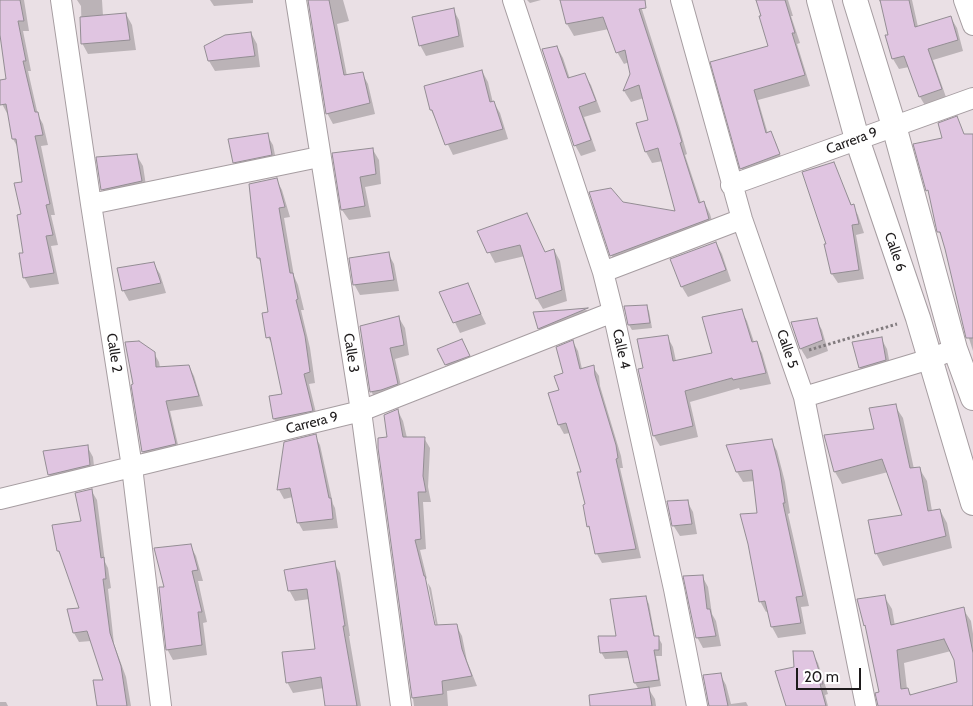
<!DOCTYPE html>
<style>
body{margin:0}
#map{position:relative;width:973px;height:706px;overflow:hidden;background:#eae0e5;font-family:Cabin,sans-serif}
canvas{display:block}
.scale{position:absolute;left:796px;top:668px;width:65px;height:22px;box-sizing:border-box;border:2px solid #1e1b1c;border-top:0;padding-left:6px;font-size:15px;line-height:18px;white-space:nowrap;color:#1e1b1c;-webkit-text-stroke:4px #fff;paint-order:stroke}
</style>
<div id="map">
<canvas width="973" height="706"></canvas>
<div class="scale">20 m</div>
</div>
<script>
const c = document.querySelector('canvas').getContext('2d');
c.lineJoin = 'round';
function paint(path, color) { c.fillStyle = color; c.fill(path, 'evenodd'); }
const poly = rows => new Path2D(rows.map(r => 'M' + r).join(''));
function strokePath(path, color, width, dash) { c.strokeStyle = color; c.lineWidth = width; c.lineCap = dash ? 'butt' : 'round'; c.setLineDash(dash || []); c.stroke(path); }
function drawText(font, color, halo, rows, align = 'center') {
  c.font = font + ' Cabin,sans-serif'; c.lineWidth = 5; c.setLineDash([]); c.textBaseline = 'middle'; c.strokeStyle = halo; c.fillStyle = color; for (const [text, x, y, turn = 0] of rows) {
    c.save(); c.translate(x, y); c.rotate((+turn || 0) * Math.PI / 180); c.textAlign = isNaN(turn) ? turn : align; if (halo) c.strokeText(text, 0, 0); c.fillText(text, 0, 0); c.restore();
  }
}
const shadow = poly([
 [0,0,24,0,29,31,23,31,31,71,28,71,38,115,43,124,48,145,41,146,55,215,51,215,58,245,51,246,59,284,30,288,24,277,23,183,18,148,13,139,8,115,2,104,0,92,0,81,7,80,0,29],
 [77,0,102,0,103,16,126,14,132,25,136,50,88,54,82,43,81,6],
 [210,0,253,0,253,3,214,6],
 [309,0,343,0,349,21,337,24,347,76,362,73,368,84,375,114,333,124,327,113],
 [527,0,541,0,530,3],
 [561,0,639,0,679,126,687,154,685,155,701,203,704,202,710,214,715,231,618,268,612,256,591,193,622,203,676,213,663,161,652,163,646,152,649,121,644,98,631,102,624,91,632,74,629,62,624,64,617,52,609,29,574,36,567,24],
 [757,0,788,0,793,16,791,16,800,43,797,44,810,86,758,100,768,134,770,133,776,143,784,165,747,179,742,169,712,62,769,47],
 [879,0,912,0,918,27,951,18,957,28,963,51,933,60,947,100,926,107,920,97,909,67,899,69,893,59,887,36,890,35,883,8],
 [453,9,459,20,464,47,426,56,420,45],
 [251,33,257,44,260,67,215,71,209,61],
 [557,47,563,58,570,79,585,75,591,85,601,112,584,117,596,151,581,156,575,145],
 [482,71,488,82,493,103,494,103,500,113,508,139,453,155,431,110],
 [956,118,966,138,973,189,973,351,958,304,944,241,939,232,930,195,915,145,944,139],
 [267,135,273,145,277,165,240,173,234,162],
 [373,150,379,160,381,184,365,187,371,217,349,220,342,210],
 [137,156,143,166,147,192,108,200,102,189],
 [833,164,852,206,853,206,858,215,864,233,856,235,864,279,838,283,832,274,828,245],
 [276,179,282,190,290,217,284,218,294,276,298,285,304,310,301,310,310,348,315,383,309,384,318,421,281,429,274,419,270,397,283,395,274,348,268,337,269,313,263,266,258,258],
 [532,225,545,253,554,250,560,261,567,301,543,309,537,299,525,256,495,263,479,232],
 [716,243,722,254,731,281,688,297,682,287,672,260],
 [388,253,394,264,399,291,360,295,354,284],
 [153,263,160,274,166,293,129,301,123,290],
 [467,284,486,324,460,333,441,293],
 [646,306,649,311,652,328,632,330,629,325],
 [587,310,593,319,545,339,539,328,535,313],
 [741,310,747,321,754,342,756,342,762,353,771,384,740,390,739,388,690,402,698,437,660,446,654,436,639,370,645,369,667,336,673,347,676,361,713,354],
 [399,318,405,328,409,355,395,359,403,395,377,402,371,391],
 [816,319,822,330,828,351,807,359,801,349,793,323],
 [881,338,887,349,891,370,866,378,860,368],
 [573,342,578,351,582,369,593,367,599,376,600,386,621,456,623,468,620,468,641,558,602,563,597,554,592,533,588,526,582,473,570,433,564,434,559,425,561,390],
 [438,350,468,351,474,366,452,375],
 [154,353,159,362,160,368,189,366,194,376,203,406,170,411,180,453,148,461,143,452,133,386],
 [895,406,903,418,914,469,919,468,927,481,932,511,940,510,947,523,952,548,883,566,876,553,904,516,888,472,842,484,835,472,875,430],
 [398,411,403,421,407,438,424,438,430,448,428,487,431,502,423,502,426,549,420,550,427,579,424,576,435,631,437,631,428,583,431,588,438,626,456,625,462,636,467,661,477,686,447,691,448,706,414,706,379,448,388,439],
 [315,436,320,445,333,504,335,508,338,528,303,531,298,522,293,497,284,499,279,490,285,443],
 [771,440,777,451,785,482,790,513,788,514,809,606,801,607,806,634,778,638,772,627,768,611,766,612,760,601,758,514,755,481,743,482,737,472],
 [87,446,93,457,95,475,55,485,49,475],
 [91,490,97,500,105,562,108,568,111,588,108,589,114,644,126,677,131,706,99,706,105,681,91,641,79,642,74,633,81,609,62,558,58,551,82,522],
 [687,501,693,512,697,534,680,536,673,525],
 [190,545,196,556,203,581,198,581,207,622,203,623,207,655,173,660,167,649],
 [334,563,340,573,350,636,349,636,361,706,326,706,324,688,293,693,287,682,317,650,310,599,295,601,289,590],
 [702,576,708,587,712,614,716,621,721,646,703,648,697,637],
 [884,596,892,609,895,626,963,609,971,621,973,634,973,706,881,706,881,693,867,629,865,625],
 [951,651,955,660,959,683,912,696,907,689,904,663],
 [646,598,649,604,655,637,658,637,662,644,662,656,656,656,661,686,648,688,655,699,656,706,612,706,639,690,635,683,629,658,605,659,601,652,618,637],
 [812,652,818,663,828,694,825,695,828,706,791,706,795,668],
 [720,674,726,685,731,704,746,702,748,706,710,706],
 [0,702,6,702,8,706,0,706]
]);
const building = poly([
 [0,0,20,0,24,21,18,21,26,61,23,61,35,112,38,112,43,135,35,136,50,204,46,205,53,235,46,236,54,273,23,278,19,253,23,253,17,215,21,214,14,183,22,182,16,139,12,139,6,104,0,105,0,80,6,79,0,35,0,0],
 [308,0,329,0,344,75,363,72,370,103,326,114,308,0],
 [560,0,645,0,646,8,639,9,673,113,682,142,680,143,699,203,704,201,709,219,610,256,589,192,611,188,623,202,675,211,658,148,645,152,636,123,648,120,639,85,623,91,630,74,625,50,616,53,603,17,566,24,560,0],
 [756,0,785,0,795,33,792,33,805,75,754,90,766,133,771,131,780,154,740,169,710,62,768,46,759,16,761,16,756,0],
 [880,0,909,0,915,27,951,16,958,40,928,49,942,89,919,97,904,56,892,59,885,35,888,35,880,0],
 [454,8,459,36,419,46,412,17,454,8],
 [126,13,130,40,81,44,80,17,126,13],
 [251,32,255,56,208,61,204,46,225,35,251,32],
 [557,46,568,78,585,73,596,101,579,107,591,140,574,146,542,49,557,46],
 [482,70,490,102,494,101,503,129,445,145,432,110,430,110,424,86,482,70],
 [957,116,964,134,973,134,973,338,966,338,945,249,940,232,937,232,928,190,926,191,913,144,942,138,938,123,957,116],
 [268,133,272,155,233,163,228,139,268,133],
 [373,148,376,174,360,177,365,206,341,210,332,153,373,148],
 [137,154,142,181,101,190,96,157,137,154],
 [834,162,851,205,854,204,859,224,852,225,859,270,831,274,824,244,826,244,802,172,834,162],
 [277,178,285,207,279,208,290,273,293,273,298,299,296,300,305,336,310,372,304,374,313,411,273,419,269,396,282,394,270,337,266,338,262,313,268,312,260,258,257,258,249,184,277,178],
 [527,213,545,252,554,249,562,290,536,299,520,245,487,253,477,231,527,213],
 [716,242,726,270,681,287,670,259,716,242],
 [389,252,394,280,353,285,349,258,389,252],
 [154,262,161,283,122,291,117,268,154,262],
 [468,283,481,314,453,323,439,292,468,283],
 [647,305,650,323,628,325,624,306,647,305],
 [588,308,538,329,533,312,564,310,588,308],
 [742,309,752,342,757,341,766,373,733,380,732,378,685,391,693,426,653,436,638,369,643,368,637,339,668,335,673,361,712,353,702,317,742,309],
 [399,316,404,345,390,348,398,384,381,390,370,392,360,326,399,316],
 [817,318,823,340,800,349,791,322,817,318],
 [882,337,886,360,859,368,852,342,882,337],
 [462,339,470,356,445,365,437,349,462,339],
 [573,340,580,369,594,365,595,375,616,445,618,458,616,459,636,549,595,554,589,526,587,527,583,505,585,504,577,472,581,472,566,423,558,425,548,393,559,390,554,376,563,373,556,347,573,340],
 [139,341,155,352,156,367,189,365,199,396,166,401,176,444,142,452,131,385,133,384,125,342,139,341],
 [896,404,910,468,920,467,928,511,940,509,946,536,875,554,868,520,902,515,882,459,834,472,824,435,874,429,869,408,896,404],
 [398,409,403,437,425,437,423,476,426,492,418,492,421,539,415,540,424,576,425,576,435,625,457,624,462,649,472,676,442,681,443,694,412,698,378,448,378,438,387,437,384,415,398,409],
 [316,434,329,498,331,498,333,519,297,523,290,488,277,490,284,442,316,434],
 [772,439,780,471,785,503,783,503,803,596,796,597,801,623,771,627,765,601,759,602,748,544,740,514,757,513,752,470,736,472,726,445,772,439],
 [88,445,90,465,48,475,43,451,88,445],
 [92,489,101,558,104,557,106,579,103,579,110,633,121,666,127,706,97,706,93,680,103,680,87,631,73,633,67,609,79,608,59,551,57,551,52,525,81,521,75,493,92,489],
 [688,500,692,524,672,526,667,501,688,500],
 [191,544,198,570,192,571,202,612,198,612,202,645,166,650,159,587,164,587,154,548,191,544],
 [335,561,345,626,343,626,357,706,325,706,321,677,286,683,282,652,315,649,307,589,288,591,284,570,335,561],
 [703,575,707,609,710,609,716,636,696,638,683,576,703,575],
 [885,595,891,625,964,607,973,653,973,706,878,706,875,693,879,692,865,625,864,626,857,599,885,595],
 [944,639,954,660,957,682,910,695,908,688,901,689,897,650,944,639],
 [646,596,654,636,659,636,659,650,654,650,659,680,634,683,627,651,600,653,598,636,616,636,610,599,646,596],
 [793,651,813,651,823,684,820,684,826,706,786,706,775,671,794,667,793,651],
 [721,673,728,706,709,706,703,675,721,673],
 [649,687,652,706,590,706,589,695,649,687]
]);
const path = poly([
 [809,350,897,324]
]);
const minor = poly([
 [61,0,91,204,132,467,161,706],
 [296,0,361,411,401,706],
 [513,0,603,272,613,312,674,589,697,706],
 [681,0,742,219,804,397,866,706],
 [964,0,973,25],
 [731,185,973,98],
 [91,204,319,157],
 [603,272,742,219],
 [804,397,930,359,955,349],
 [0,499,361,411,613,312]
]);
const tertiary = poly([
 [819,0,857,139,918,318,973,503],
 [855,0,894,126,955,349,973,398]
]);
const streetNames = [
 ["Carrera 9",852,141,-20],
 ["Calle 6",895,252,71],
 ["Calle 4",621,349,78],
 ["Calle 5",787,349,71],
 ["Calle 2",114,353,81],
 ["Calle 3",351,353,81],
 ["Carrera 9",312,423,-14]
];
paint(shadow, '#0003');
paint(building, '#e0c5e1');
strokePath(building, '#938d93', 1);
strokePath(minor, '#a69da1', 22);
strokePath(tertiary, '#a69da1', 26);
strokePath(path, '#817b7e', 3, [2.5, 2.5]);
strokePath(minor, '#fff', 20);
strokePath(tertiary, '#fff', 24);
drawText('14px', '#1e1b1c', '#fff', streetNames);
</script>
